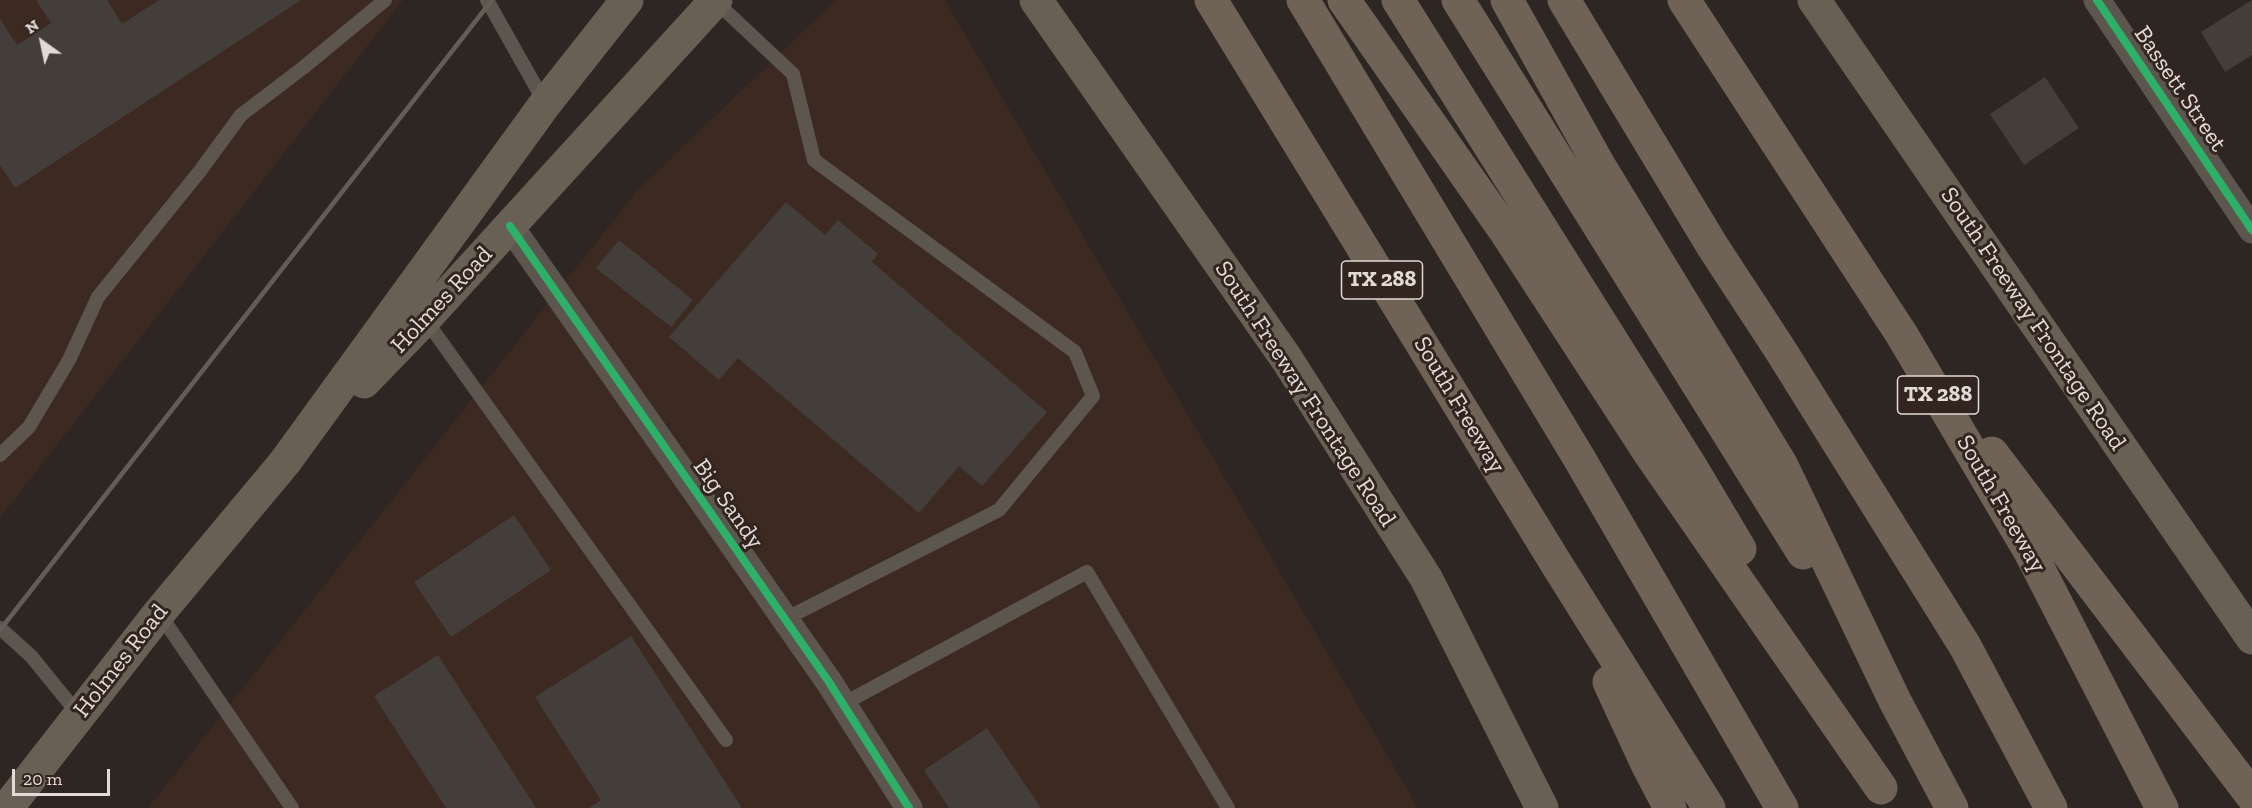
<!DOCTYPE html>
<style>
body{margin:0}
#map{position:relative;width:2252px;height:808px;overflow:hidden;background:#2e2623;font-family:"Zilla Slab",serif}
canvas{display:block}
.north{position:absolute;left:12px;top:12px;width:60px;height:60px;-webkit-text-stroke:4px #32251f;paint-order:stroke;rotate:327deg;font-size:16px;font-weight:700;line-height:24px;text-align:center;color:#e3dad6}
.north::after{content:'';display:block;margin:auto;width:21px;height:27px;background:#e3dad6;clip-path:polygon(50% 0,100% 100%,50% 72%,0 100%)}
.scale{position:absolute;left:12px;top:769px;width:98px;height:27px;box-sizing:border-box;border:3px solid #e3dad6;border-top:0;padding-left:8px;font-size:18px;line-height:21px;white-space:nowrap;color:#e3dad6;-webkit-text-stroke:4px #32251f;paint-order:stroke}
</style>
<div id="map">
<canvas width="2252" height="808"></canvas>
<div class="north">N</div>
<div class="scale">20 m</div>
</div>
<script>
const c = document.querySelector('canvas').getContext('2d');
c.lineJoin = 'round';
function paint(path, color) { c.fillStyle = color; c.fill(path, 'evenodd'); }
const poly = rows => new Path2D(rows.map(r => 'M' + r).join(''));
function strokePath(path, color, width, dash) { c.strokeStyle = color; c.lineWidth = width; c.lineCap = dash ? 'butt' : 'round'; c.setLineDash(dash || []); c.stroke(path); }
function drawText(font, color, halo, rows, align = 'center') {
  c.font = font + ' "Zilla Slab",serif'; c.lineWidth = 6; c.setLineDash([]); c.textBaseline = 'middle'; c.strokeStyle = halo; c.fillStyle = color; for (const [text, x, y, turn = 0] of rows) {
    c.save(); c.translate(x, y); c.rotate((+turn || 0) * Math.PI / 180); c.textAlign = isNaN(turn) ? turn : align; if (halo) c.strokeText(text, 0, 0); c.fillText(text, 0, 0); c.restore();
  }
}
const built = poly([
 [0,0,403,0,0,518],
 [836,0,945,0,1418,808,148,808,637,191]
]);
const building = poly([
 [36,0,107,0,122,24,159,0,301,0,15,188,0,165,0,19,17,45,51,23],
 [2252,0,2252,55,2225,72,2201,32],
 [2045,77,2079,128,2024,165,1990,114],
 [786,202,825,235,838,220,878,254,872,262,1047,412,982,486,959,466,919,513,738,358,719,380,669,337],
 [619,240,693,300,671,327,596,268],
 [514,515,551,570,451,637,414,582],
 [631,636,742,808,589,808,601,800,535,697],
 [438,655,536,808,446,808,374,696],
 [987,728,1041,808,949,808,924,770]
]);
const service = poly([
 [487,0,545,103],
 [715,1,793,74,814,160,1075,352,1093,396,999,510,785,619],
 [425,319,726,740],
 [0,455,29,427,69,360,98,297,200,171,241,115,304,67,385,0],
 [159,613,292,808],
 [0,628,31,656,79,715],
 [843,704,1087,572,1228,808]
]);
const minor = poly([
 [2097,0,2252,230],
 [510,226,829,682,909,808]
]);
const secondary = poly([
 [1036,0,1286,358,1426,578,1542,808],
 [1814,0,2252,638],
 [364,382,425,319,716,0],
 [7,808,159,613,285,462,545,104,627,0]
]);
const motorway = poly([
 [1211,0,1554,560,1709,808],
 [1303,0,1579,458,1782,808],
 [1344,0,1505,231,1648,451,1881,788],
 [1398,0,1690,465,1740,549],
 [1458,0,1803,553],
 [1507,0,1599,165,1781,464,1895,701,1952,808],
 [1564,0,1713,247,1781,351,1965,646,2051,808],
 [1684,0,1902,335,2029,550,2162,808],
 [1992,453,2252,796],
 [1609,682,1647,764,1670,808]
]);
const rail = poly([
 [0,630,492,0]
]);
const cycleway = poly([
 [2097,0,2252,230],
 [510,226,829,682,909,808]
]);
const shields = [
 [1382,280,81],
 [1938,395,81]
];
const shieldNames = [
 ["TX 288",1382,280],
 ["TX 288",1938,395]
];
const streetNames = [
 ["Bassett Street",2180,89,56],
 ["Holmes Road",442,300,-47],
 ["South Freeway Frontage Road",2033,319,56],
 ["South Freeway Frontage Road",1305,394,57],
 ["South Freeway",1459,405,59],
 ["Big Sandy",728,504,55],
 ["South Freeway",2001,504,60],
 ["Holmes Road",121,661,-52]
];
paint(built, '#3c2a22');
paint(building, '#433e3a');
strokePath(service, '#5d564e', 14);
strokePath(minor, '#5d564e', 27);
strokePath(secondary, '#696055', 33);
strokePath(motorway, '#6f6357', 33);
strokePath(rail, '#645d57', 4.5);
strokePath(cycleway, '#2db169', 8);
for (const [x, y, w] of shields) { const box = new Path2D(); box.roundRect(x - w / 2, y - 19, w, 38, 4.5); c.fillStyle = '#32251f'; c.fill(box); strokePath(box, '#e3dad6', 1.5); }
drawText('bold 22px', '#e3dad6', null, shieldNames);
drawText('24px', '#e3dad6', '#32251f', streetNames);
</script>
